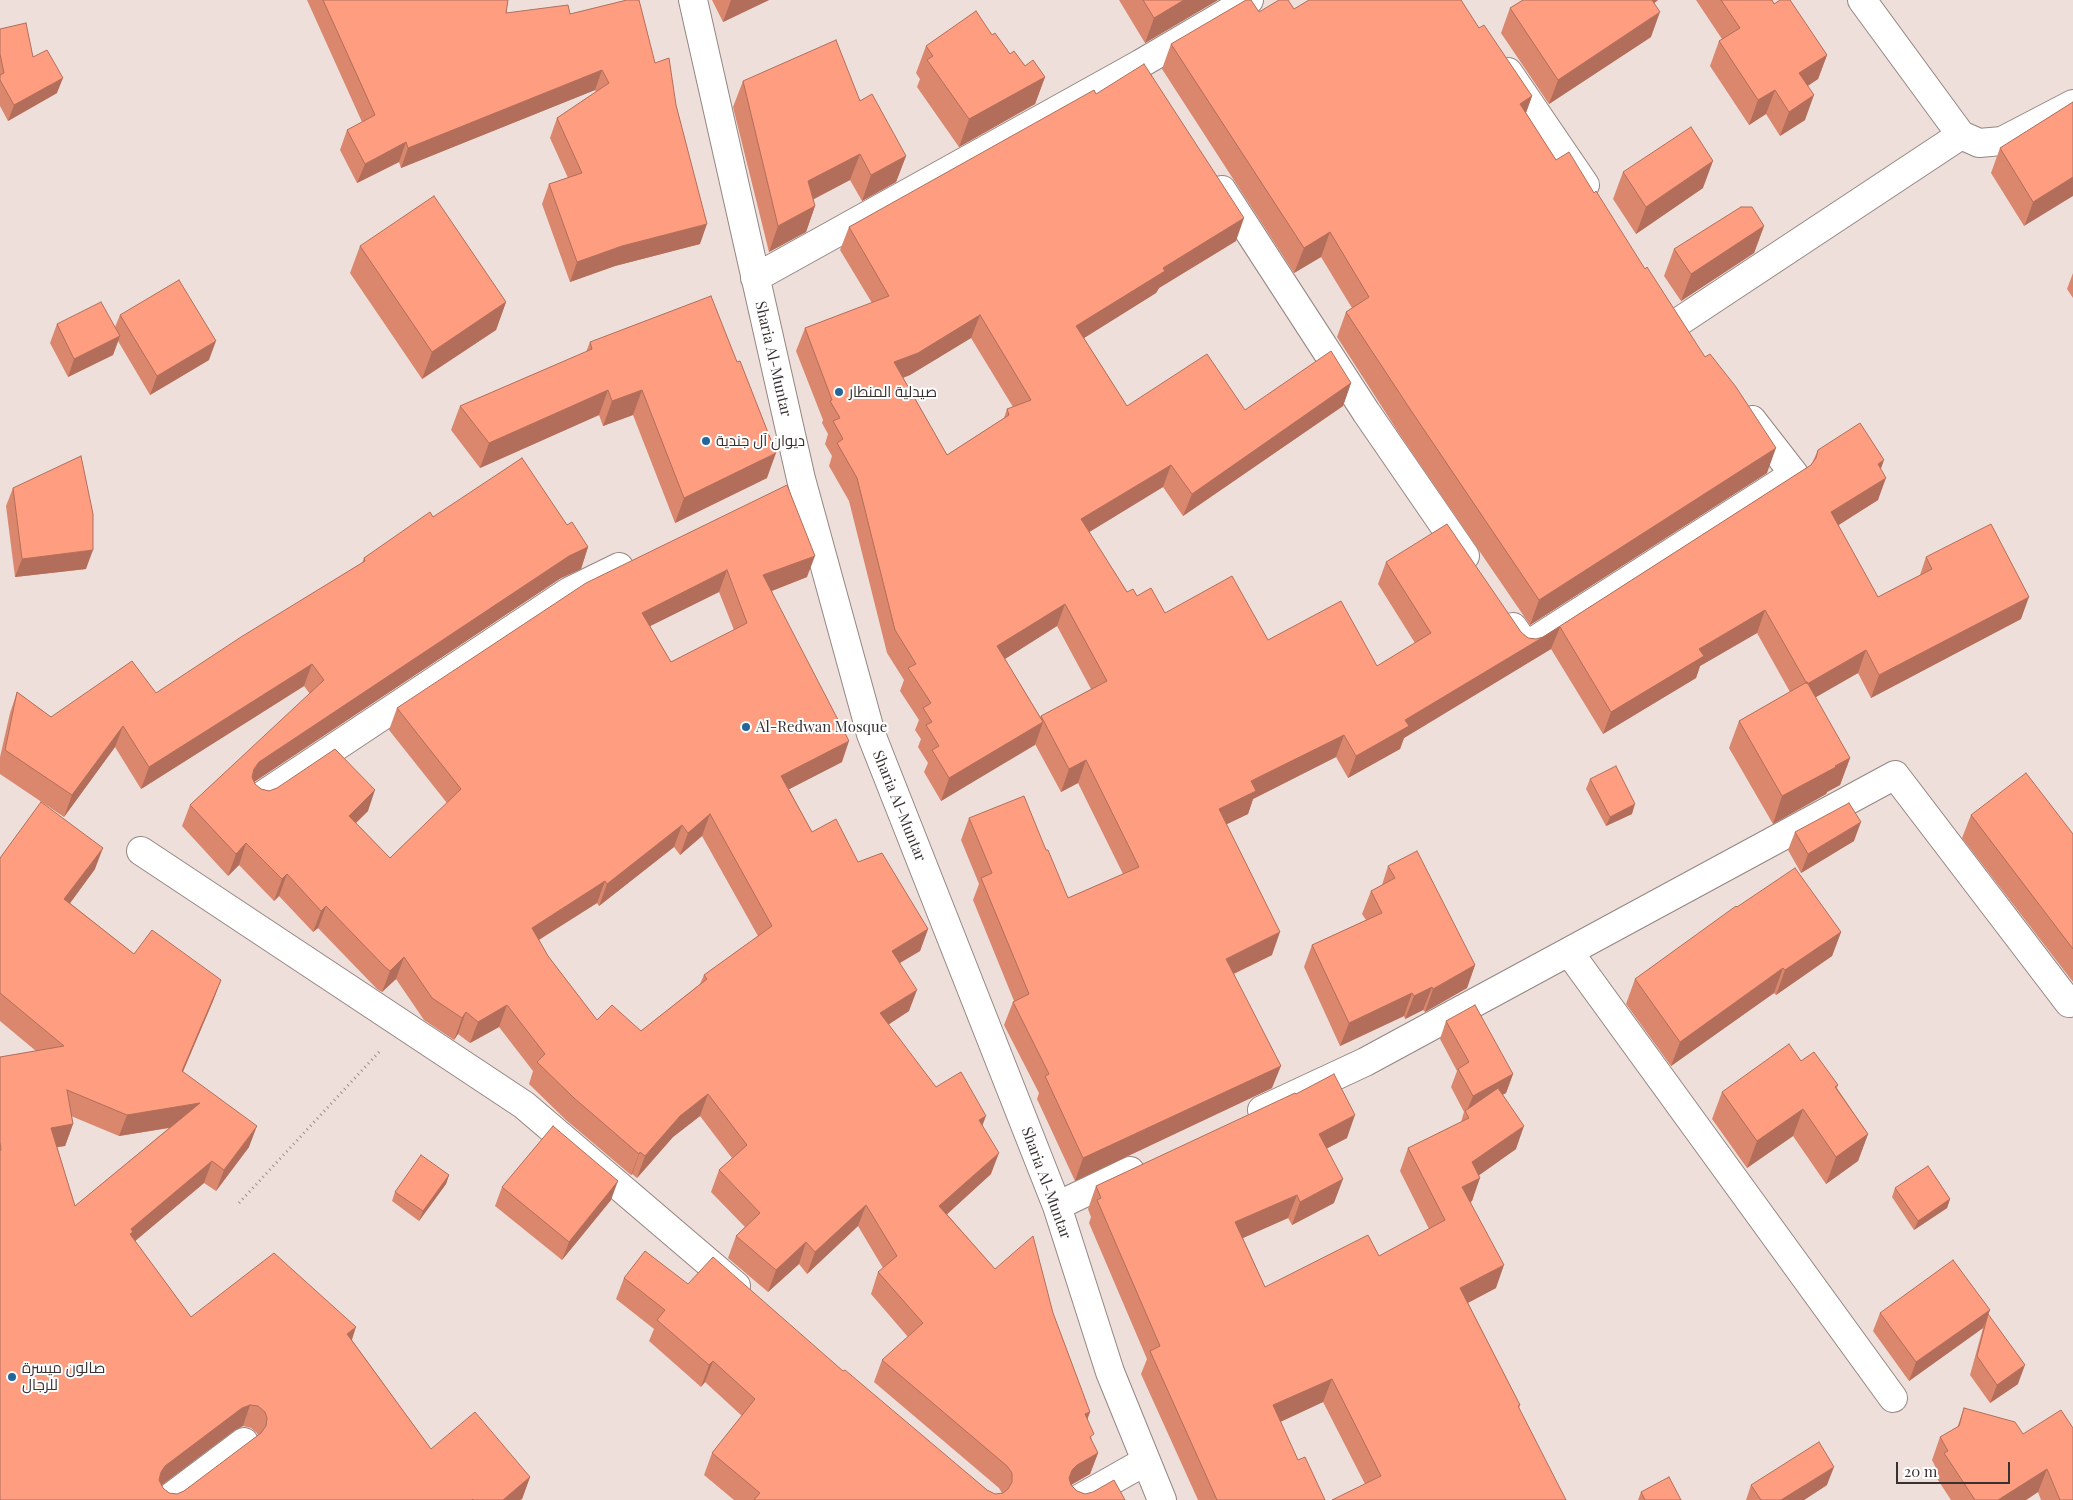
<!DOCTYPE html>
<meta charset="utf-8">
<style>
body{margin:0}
#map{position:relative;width:2073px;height:1500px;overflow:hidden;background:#efdfdb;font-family:"Playfair Display",serif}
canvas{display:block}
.scale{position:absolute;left:1896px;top:1462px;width:114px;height:22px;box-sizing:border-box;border:2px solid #37312f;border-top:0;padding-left:6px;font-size:15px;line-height:18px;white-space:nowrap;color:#37312f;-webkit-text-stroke:4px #fff;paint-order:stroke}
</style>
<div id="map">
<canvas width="2073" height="1500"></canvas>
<div class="scale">20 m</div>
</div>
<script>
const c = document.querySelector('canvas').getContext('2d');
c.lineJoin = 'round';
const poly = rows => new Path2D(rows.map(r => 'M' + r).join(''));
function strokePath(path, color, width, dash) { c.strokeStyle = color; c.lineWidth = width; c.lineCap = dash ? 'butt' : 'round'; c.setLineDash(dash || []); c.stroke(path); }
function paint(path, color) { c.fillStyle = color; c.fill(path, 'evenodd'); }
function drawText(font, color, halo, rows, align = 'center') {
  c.font = font + ' "Playfair Display",Cairo,serif'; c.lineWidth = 4; c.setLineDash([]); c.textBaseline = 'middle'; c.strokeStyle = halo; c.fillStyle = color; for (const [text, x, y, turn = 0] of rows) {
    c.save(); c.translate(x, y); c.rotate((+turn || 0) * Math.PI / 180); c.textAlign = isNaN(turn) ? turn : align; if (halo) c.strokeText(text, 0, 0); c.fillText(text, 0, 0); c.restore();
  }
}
const path = poly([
 [239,1203,380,1051]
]);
const minor = poly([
 [693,0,801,479,871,734,1057,1206,1110,1372,1162,1500],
 [1862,0,1961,135],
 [1508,72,1585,185],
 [1222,190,1366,412,1465,556],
 [755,278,1140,64,1249,0],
 [1677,323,1961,135,1979,143,2002,141,2073,104],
 [1513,627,1526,646,1794,474,1752,420],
 [260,797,570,591,619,567],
 [141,851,524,1105,736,1286],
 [1569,952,1893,1398],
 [1262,1110,1365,1062,1895,775,2069,1003],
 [1057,1206,1130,1171],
 [167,1500,244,1442],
 [1077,1500,1146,1461]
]);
const wall = poly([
 [307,0,508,0,506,13,570,14,655,63,676,105,700,244,615,266,570,282,542,204,549,184,568,178,550,138,557,118,596,92,595,90,401,168,399,162,357,183,340,150,347,130,362,122],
 [712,0,769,0,723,22],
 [1119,0,1218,0,1145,43],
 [1523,0,1658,0,1654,3,1651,37,1549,104,1501,33,1510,8],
 [1696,0,1772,0,1774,4,1827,55,1818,79,1807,86,1805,120,1780,136,1766,114,1749,125,1710,66,1719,41,1722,39],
 [1294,9,1479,28,1532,96,1526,113,1556,160,1767,473,1530,625,1402,438,1337,337,1346,312,1352,308,1321,257,1294,273,1162,69,1171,44,1259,12],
 [0,29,33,57,57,93,8,121,0,106],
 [992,35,1010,54,1025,66,1045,77,1035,104,959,147,917,87,920,79,916,73,926,46],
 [743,81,860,101,906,156,896,182,862,201,850,180,813,199,815,206,806,232,769,252,733,107],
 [1096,94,1236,241,1159,288,1156,293,1084,338,1127,406,1245,410,1351,383,1343,406,1183,516,1163,487,1089,532,1127,592,1137,596,1165,613,1268,640,1377,666,1415,643,1378,584,1386,562,1521,632,1528,638,1536,639,1543,637,1811,465,1813,461,1818,450,1881,469,1878,500,1838,525,1878,597,1920,575,1926,557,2021,619,1871,698,1858,673,1815,697,1850,758,1840,785,1827,792,1826,794,1773,824,1729,748,1739,721,1790,692,1757,633,1700,666,1696,678,1603,734,1551,649,1404,738,1400,749,1348,778,1336,757,1253,799,1248,814,1226,824,1272,955,1234,974,1272,1088,1075,1181,1037,1099,1039,1093,1004,1025,1013,1002,1014,1001,973,900,979,884,961,840,969,818,1046,850,1068,898,1123,874,1078,783,1061,792,1035,744,941,801,924,772,928,763,918,747,921,739,915,730,919,720,900,691,904,680,887,653,849,501,829,466,832,456,825,444,828,434,822,423,823,420,796,351,805,328,872,303,840,250,849,227],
 [971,338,1013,407,1007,409,1004,418,947,455,903,378,910,375],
 [1057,626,1091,689,1041,716,1040,717,1005,659],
 [2073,102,2024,226,1991,173,2000,148],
 [1623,172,1703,188,1636,234,1613,199],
 [1764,226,1754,253,1681,301,1664,276,1674,249],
 [360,246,506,302,496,330,422,379,350,273],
 [2073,273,2073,298,2067,289],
 [120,315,209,360,150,395,118,341,113,355,68,377,50,343,57,324,115,327],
 [590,342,737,362,767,478,675,523,633,415,603,426,599,415,480,468,451,430,460,406,586,352],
 [787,485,807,577,772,591,842,762,789,789,812,832,858,862,928,929,920,951,900,963,909,1011,888,1025,936,1087,982,1126,991,1174,947,1214,995,1269,1053,1313,1090,1412,1087,1419,1092,1441,1098,1453,1090,1474,1071,1485,1077,1491,1085,1494,1125,1500,734,1500,704,1475,712,1453,742,1416,705,1382,701,1387,649,1341,654,1329,616,1299,624,1278,688,1284,843,1371,987,1490,995,1494,1002,1493,999,1488,874,1382,882,1360,908,1337,871,1294,878,1272,883,1268,858,1226,807,1274,799,1264,768,1292,728,1258,736,1236,745,1227,711,1192,719,1170,732,1158,700,1116,673,1137,637,1178,632,1174,631,1175,566,1120,529,1084,533,1071,499,1027,470,1043,458,1034,454,1040,424,1020,396,979,382,992,377,989,318,928,313,932,279,896,274,901,239,865,228,876,182,826,190,805,310,694,304,686,141,789,115,747,64,817,0,774,0,757,10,713,17,692,51,717,156,693,362,563,364,558,433,517,567,525,588,547,581,569,561,578,254,782,255,784,261,789,368,811,356,823,390,858,447,803,389,730,397,708],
 [719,592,734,630,671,662,650,626],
 [702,836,758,936,704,975,700,984,641,1031,597,1020,548,956,539,940,597,903,599,906,674,847,680,855],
 [13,488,86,569,15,577,6,506],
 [1590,779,1632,814,1606,826,1586,789],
 [1971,815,2073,834,2073,982,1962,838],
 [1795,832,1854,841,1801,873,1788,850],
 [0,858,95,869,70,903,134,954,221,980,213,1001,183,1072,249,1147,216,1191,204,1183,135,1241,191,1317,352,1340,431,1449,530,1477,522,1499,520,1500,0,1500,0,1057,36,1051,0,1021],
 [71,1116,119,1136,169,1128,75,1206,57,1147,65,1146,73,1124],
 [243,1426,251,1428,257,1433,258,1436,184,1491,177,1494,169,1493,163,1488,161,1485,235,1430],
 [1388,866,1475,965,1467,988,1425,1012,1423,1010,1405,1019,1404,1016,1340,1046,1304,967,1312,945,1366,920,1362,914,1371,891,1382,885],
 [1737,907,1841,932,1832,956,1776,995,1774,993,1671,1066,1626,1004,1635,979],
 [1446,1021,1513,1074,1506,1093,1502,1095,1516,1149,1479,1175,1472,1201,1470,1202,1496,1288,1468,1303,1520,1405,1519,1408,1365,1484,1323,1402,1280,1422,1298,1460,1325,1500,1198,1500,1141,1374,1147,1359,1089,1223,1091,1217,1088,1209,1096,1186,1296,1094,1347,1138,1326,1149,1334,1203,1292,1225,1288,1218,1243,1238,1265,1287,1379,1256,1429,1229,1400,1171,1408,1148,1461,1122,1464,1112,1451,1087,1457,1071,1440,1039],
 [1801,1061,1838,1085,1837,1088,1868,1134,1858,1161,1826,1184,1793,1136,1747,1168,1712,1119,1722,1092],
 [449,1175,446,1184,419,1221,392,1201,395,1192],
 [502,1187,611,1200,562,1260,495,1206],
 [1895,1188,1950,1199,1947,1208,1914,1230,1892,1197],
 [1990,1310,1988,1314,2018,1384,1990,1403,1970,1375,1983,1328,1909,1381,1873,1331,1880,1313],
 [1964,1408,2023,1434,2073,1500,2041,1500,2038,1492,2026,1500,1951,1500,1936,1477,1938,1472,1932,1460,1940,1437,1957,1428],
 [1751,1485,1827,1485,1804,1500,1746,1500],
 [1641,1492,1681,1500,1638,1500]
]);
const shadedWall = poly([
 [731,0,769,0,723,22],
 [1184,0,1218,0,1145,43,1154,18],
 [1643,0,1658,0,1637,16],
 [1660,12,1651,37,1549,104,1558,80],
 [1827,55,1818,79,1790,98,1799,73],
 [602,70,595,90,401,168,408,148],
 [1045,77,1035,104,959,147,969,119],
 [63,78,57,93,8,121,14,105],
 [1775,90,1766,114,1749,125,1758,100],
 [1814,95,1805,120,1780,136,1789,112],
 [1532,96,1523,121,1520,104],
 [406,142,399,162,357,183,365,164],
 [860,154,850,180,799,207,808,181],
 [906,156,896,182,862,201,871,175],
 [1713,161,1703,188,1636,234,1646,207],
 [2073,177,2073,196,2024,226,2033,202],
 [815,206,806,232,769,252,778,226],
 [1244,218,1236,241,1159,288,1156,293,1068,348,1076,326,1163,268],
 [707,224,700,244,615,266,570,282,577,262,622,246],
 [1764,226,1754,253,1681,301,1691,274],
 [1330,232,1321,257,1294,273,1304,248],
 [506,302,496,330,422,379,432,352],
 [980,315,971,338,910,375,885,384,894,362],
 [120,336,113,355,68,377,74,359],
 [216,341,209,360,150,395,157,376],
 [1351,383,1343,406,1183,516,1192,494],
 [608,390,599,415,480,468,489,443],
 [642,390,633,415,603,426,612,401],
 [1776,448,1767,473,1530,625,1539,600],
 [776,453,767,478,675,523,684,498],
 [1884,460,1876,483,1878,464],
 [1171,465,1163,487,1073,542,1081,519],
 [1886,478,1878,500,1823,535,1831,512],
 [588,547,581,569,561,578,251,784,254,769,259,762,569,556],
 [93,550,86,569,15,577,22,559],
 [815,556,807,577,756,597,763,575],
 [727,570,719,592,634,634,642,613],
 [2029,597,2021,619,1871,698,1879,675],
 [1065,604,1057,626,989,669,997,646],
 [1765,610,1757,633,1700,666,1696,678,1603,734,1611,712,1699,649],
 [1560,627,1551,649,1404,738,1400,749,1348,778,1356,756,1405,720],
 [1866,650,1858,673,1799,707,1807,684],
 [312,664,304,686,141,789,149,767],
 [1043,722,1035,745,941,801,949,778],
 [123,726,115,747,64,817,72,795],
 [1344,735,1336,757,1253,799,1248,814,1211,832,1219,809,1251,781],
 [849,741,842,762,774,797,781,776],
 [1850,758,1840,785,1827,792,1826,794,1773,824,1782,796],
 [1086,760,1078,783,1061,792,1069,769],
 [375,790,368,811,341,837,349,816],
 [1635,804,1632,814,1606,826,1610,817],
 [710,814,702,836,680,855,688,833],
 [1861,822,1854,841,1801,873,1808,854],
 [682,825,674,847,599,906,607,884],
 [246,843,239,865,228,876,236,854],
 [103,848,95,869,57,921,64,899],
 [287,874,279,896,274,901,282,879],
 [605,881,597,903,524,949,532,928],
 [326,906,318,928,313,932,321,911],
 [928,929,920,951,884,972,892,951],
 [1280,932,1272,955,1218,981,1226,959],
 [1841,932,1832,956,1776,995,1785,970],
 [404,957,396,979,382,992,390,971],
 [1475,965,1467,988,1425,1012,1433,989],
 [1783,968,1774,993,1671,1066,1680,1042],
 [221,980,213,1001,174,1092,182,1071],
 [1432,987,1423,1010,1405,1019,1414,996],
 [917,990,909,1011,872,1035,880,1013],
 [1412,993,1404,1016,1340,1046,1349,1023],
 [507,1005,499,1027,470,1043,478,1022],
 [466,1012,458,1034,454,1040,462,1018],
 [1281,1066,1272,1088,1075,1181,1083,1158],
 [1513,1074,1506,1093,1467,1114,1466,1113,1473,1096],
 [708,1094,700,1116,673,1137,637,1178,645,1156,680,1116],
 [200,1103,192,1124,119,1136,127,1115],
 [1803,1109,1793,1136,1747,1168,1757,1141],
 [1355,1115,1347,1138,1310,1157,1319,1134],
 [986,1116,978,1137,979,1120],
 [73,1124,65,1146,43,1149,51,1128],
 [257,1126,249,1147,216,1191,224,1170],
 [1524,1126,1516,1149,1464,1186,1472,1162],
 [1868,1134,1858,1161,1826,1184,1836,1157],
 [640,1152,632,1174,631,1175,639,1154],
 [999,1153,991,1174,932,1228,939,1206],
 [212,1161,204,1183,128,1247,131,1229],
 [449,1175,446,1184,419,1221,423,1211],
 [1480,1178,1472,1201,1454,1210,1462,1187],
 [1343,1179,1334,1203,1292,1225,1300,1202],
 [618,1181,611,1200,562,1260,569,1242],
 [1297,1195,1288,1218,1227,1245,1235,1222],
 [1950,1199,1947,1208,1914,1230,1918,1221],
 [866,1205,858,1226,807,1274,815,1252],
 [806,1242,799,1264,768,1292,776,1270],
 [1504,1265,1496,1288,1452,1311,1460,1288],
 [1990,1310,1983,1328,1909,1381,1916,1362],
 [356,1327,349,1349,347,1334],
 [713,1361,705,1382,701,1387,709,1365],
 [2025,1365,2018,1384,1990,1403,1997,1385],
 [1332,1379,1323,1402,1265,1429,1273,1405],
 [250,1405,243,1426,235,1430,158,1488,161,1472,165,1466,242,1408],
 [1090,1412,1082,1434,1085,1414],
 [1098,1453,1090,1474,1069,1486,1064,1492,1072,1470,1077,1465],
 [1834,1467,1827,1485,1804,1500,1781,1500],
 [2047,1469,2038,1492,2026,1500,1998,1500],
 [530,1477,522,1499,520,1500,503,1500]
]);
const building = poly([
 [323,0,508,0,506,13,568,5,570,14,627,0,639,0,655,63,669,58,676,105,707,224,622,246,577,262,549,184,582,173,557,118,609,83,602,70,408,148,406,142,365,164,347,130,375,115,323,0],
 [1143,0,1184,0,1154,18,1143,0],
 [1246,0,1251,0,1259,12,1279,0,1288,0,1294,9,1309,0,1461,0,1479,28,1484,25,1532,96,1520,104,1556,160,1569,152,1594,193,1596,191,1645,269,1647,267,1705,357,1710,354,1736,387,1776,448,1539,600,1412,412,1346,312,1369,297,1330,232,1304,248,1171,44,1246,0],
 [1523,0,1652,0,1660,12,1558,80,1510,8,1523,0],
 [1721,0,1772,0,1774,4,1780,0,1790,0,1827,55,1799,73,1814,95,1789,112,1775,90,1758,100,1719,41,1740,28,1721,0],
 [976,11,992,35,995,33,1010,54,1014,51,1025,66,1033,60,1045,77,969,119,927,60,933,56,926,46,976,11],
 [26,23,33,57,47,50,63,78,14,105,0,80,0,75,4,73,0,54,0,29,26,23],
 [836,40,860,101,872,94,906,156,871,175,860,154,808,181,815,206,778,226,743,81,836,40],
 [1144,64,1244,218,1163,268,1165,271,1076,326,1127,406,1207,354,1245,410,1331,351,1351,383,1192,494,1171,465,1081,519,1127,592,1133,589,1137,596,1151,588,1165,613,1232,576,1268,640,1341,601,1377,666,1431,633,1386,562,1447,524,1521,632,1528,638,1536,639,1543,637,1811,465,1816,458,1818,450,1860,423,1884,460,1878,464,1886,478,1831,512,1878,597,1932,569,1926,557,1991,524,2029,597,1879,675,1866,650,1807,684,1765,610,1699,649,1704,656,1611,712,1560,627,1405,720,1409,726,1356,756,1344,735,1251,781,1256,791,1219,809,1280,932,1226,959,1281,1066,1083,1158,1045,1076,1049,1074,1013,1002,1029,994,981,878,992,873,969,818,1024,796,1046,850,1048,850,1068,898,1139,867,1086,760,1069,769,1041,716,1107,681,1065,604,997,646,1043,722,949,778,932,750,939,746,926,725,932,722,923,708,931,703,908,668,916,664,895,630,857,478,837,443,843,439,833,421,840,418,830,401,832,400,805,328,889,296,849,227,1094,90,1096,94,1144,64],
 [980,315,1031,400,1007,409,1009,415,947,455,894,362,918,353,980,315],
 [2073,102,2073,177,2033,202,2000,148,2073,102],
 [1691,127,1713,161,1646,207,1623,172,1691,127],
 [434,196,506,302,432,352,360,246,434,196],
 [1741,207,1752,207,1764,226,1691,274,1674,249,1741,207],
 [179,280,216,341,157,376,120,315,179,280],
 [711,296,737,362,740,361,776,453,684,498,642,390,612,401,608,390,489,443,460,406,592,349,590,342,711,296],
 [101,302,120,336,74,359,57,324,101,302],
 [81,456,93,514,93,550,22,559,13,488,81,456],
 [522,458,567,525,572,522,588,547,569,556,259,762,254,769,252,777,255,784,261,789,269,791,277,788,335,749,375,790,349,816,390,858,461,789,397,708,586,583,787,485,815,556,763,575,849,741,781,776,812,832,836,819,858,862,882,853,928,929,892,951,917,990,880,1013,936,1087,961,1072,986,1116,979,1120,999,1153,939,1206,995,1269,1033,1236,1053,1313,1090,1412,1085,1414,1094,1434,1090,1437,1098,1453,1077,1465,1072,1470,1069,1478,1071,1485,1077,1491,1085,1494,1093,1492,1114,1480,1125,1500,754,1500,760,1493,712,1453,755,1399,713,1361,709,1365,657,1320,665,1310,624,1278,645,1251,688,1284,713,1257,843,1371,845,1370,987,1490,995,1494,1003,1493,1008,1489,1012,1482,1012,1473,1007,1466,882,1360,923,1323,878,1272,897,1256,866,1205,815,1252,806,1242,776,1270,736,1236,760,1213,719,1170,747,1145,708,1094,680,1116,645,1156,640,1152,639,1154,574,1098,537,1062,545,1054,507,1005,478,1022,466,1012,462,1018,432,998,404,957,390,971,385,967,326,906,321,911,287,874,282,879,246,843,236,854,190,805,324,680,312,664,149,767,123,726,72,795,5,750,17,692,51,717,132,661,156,693,241,637,365,561,364,558,430,512,433,517,522,458],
 [727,570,747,623,671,662,642,613,727,570],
 [710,814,772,926,704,975,707,979,641,1031,612,1005,597,1020,548,956,532,928,605,881,607,884,682,825,688,833,710,814],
 [1807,682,1850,758,1835,766,1836,767,1782,796,1739,721,1807,682],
 [1616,766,1635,804,1610,817,1590,779,1616,766],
 [2026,773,2073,834,2073,949,1971,815,2026,773],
 [41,802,103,848,64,899,134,954,152,930,221,980,182,1071,257,1126,224,1170,212,1161,131,1229,133,1232,130,1234,191,1317,274,1253,356,1327,347,1334,431,1449,475,1412,530,1477,503,1500,473,1500,473,1499,472,1500,0,1500,0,1151,1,1150,0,1142,0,1057,64,1046,0,993,0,858,41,802],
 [67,1090,127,1115,200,1103,75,1206,51,1128,73,1124,67,1090],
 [250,1405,258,1406,265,1412,267,1418,266,1426,261,1433,184,1491,177,1494,169,1493,163,1488,159,1480,161,1472,165,1466,242,1408,250,1405],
 [1849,803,1861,822,1808,854,1795,832,1849,803],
 [1417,851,1475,965,1433,989,1432,987,1414,996,1412,993,1349,1023,1312,945,1382,913,1371,891,1395,878,1388,866,1417,851],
 [1795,868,1841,932,1785,970,1783,968,1680,1042,1635,979,1736,906,1737,907,1795,868],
 [1475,1005,1513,1074,1473,1096,1458,1069,1469,1062,1446,1021,1475,1005],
 [1789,1044,1801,1061,1814,1052,1838,1085,1835,1087,1868,1134,1836,1157,1803,1109,1757,1141,1722,1092,1789,1044],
 [1334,1074,1355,1115,1319,1134,1343,1179,1300,1202,1297,1195,1235,1222,1265,1287,1368,1235,1379,1256,1445,1220,1408,1148,1469,1118,1465,1111,1498,1088,1524,1126,1472,1162,1480,1178,1462,1187,1504,1265,1460,1288,1520,1405,1518,1406,1566,1500,1332,1500,1381,1476,1332,1379,1273,1405,1298,1460,1305,1457,1325,1500,1217,1500,1150,1351,1160,1346,1097,1200,1101,1198,1096,1186,1295,1093,1296,1094,1334,1074],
 [553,1126,618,1181,569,1242,502,1187,553,1126],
 [421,1155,449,1175,423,1211,395,1192,421,1155],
 [1928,1166,1950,1199,1918,1221,1895,1188,1928,1166],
 [1953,1260,1990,1310,1916,1362,1880,1313,1953,1260],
 [1988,1314,2025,1365,1997,1385,1977,1356,1988,1314],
 [1964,1408,2015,1422,2023,1434,2061,1410,2073,1428,2073,1500,2060,1500,2047,1469,1998,1500,1975,1500,1944,1453,1948,1451,1940,1437,1959,1426,1964,1408],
 [1819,1442,1834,1467,1781,1500,1761,1500,1751,1485,1819,1442],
 [1669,1477,1681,1500,1645,1500,1641,1492,1669,1477]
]);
const markers = [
 [839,392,5,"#24659a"],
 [706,441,5,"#24659a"],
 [746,727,5,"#24659a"],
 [12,1377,5,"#24659a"]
];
const streetNames = [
 ["Sharia Al-Muntar",773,359,77],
 ["Sharia Al-Muntar",899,806,68],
 ["Sharia Al-Muntar",1046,1183,70]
];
const poiNames = [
 ["صيدلية المنطار",849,392],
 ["ديوان آل جندية",716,441],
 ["Al-Redwan Mosque",756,727],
 ["صالون ميسرة",22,1368],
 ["للرجال",22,1385]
];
strokePath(minor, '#948682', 30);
strokePath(path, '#9a8e8b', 3, [1, 4]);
strokePath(minor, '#fff', 28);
paint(wall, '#da876e');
paint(shadedWall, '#b26e5a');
paint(building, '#fe9d80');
strokePath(building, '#b26e5a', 1);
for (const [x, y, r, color] of markers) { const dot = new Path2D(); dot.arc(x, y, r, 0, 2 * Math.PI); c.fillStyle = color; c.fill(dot); strokePath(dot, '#fff', 2); }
drawText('15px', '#37312f', '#fff', streetNames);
drawText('15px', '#37312f', '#fff', poiNames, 'left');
</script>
